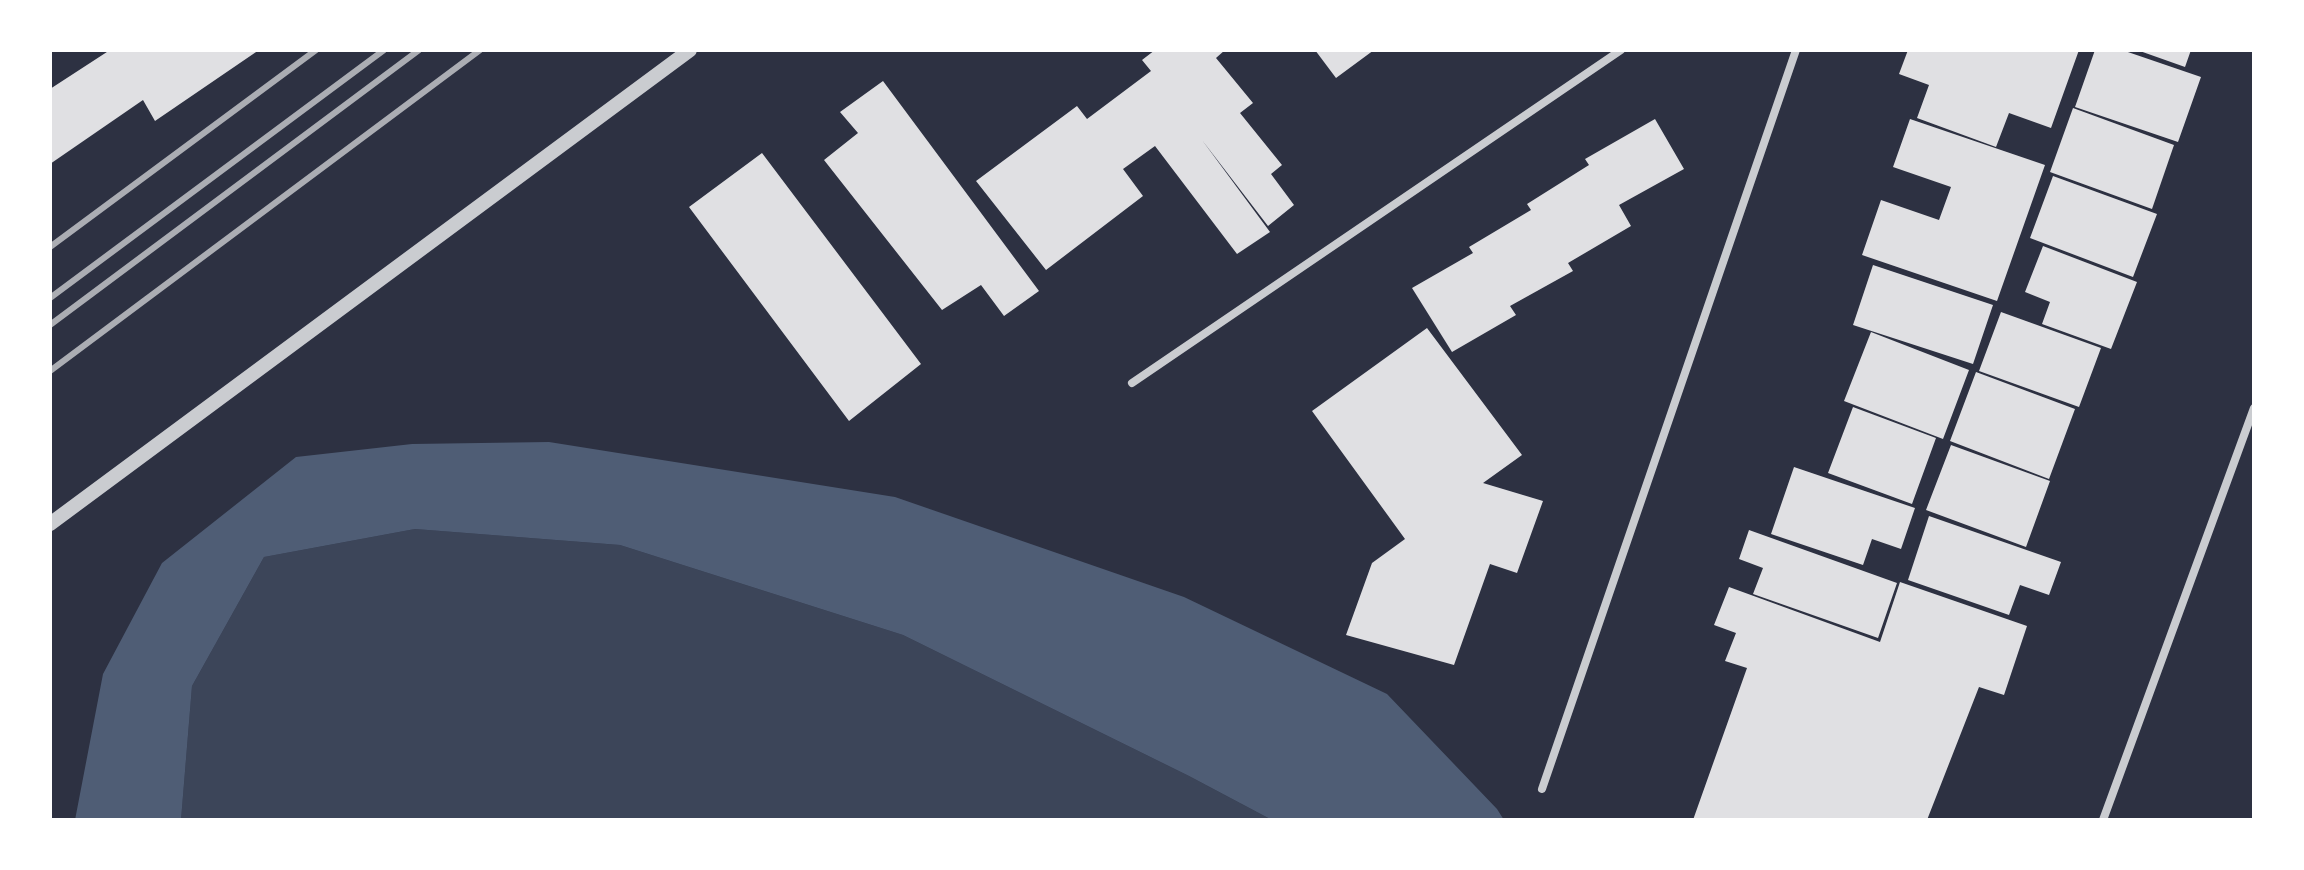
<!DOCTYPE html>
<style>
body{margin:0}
#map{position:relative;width:2304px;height:870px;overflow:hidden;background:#2d3142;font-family:Roboto,sans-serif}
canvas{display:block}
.frame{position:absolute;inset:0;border:52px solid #fff;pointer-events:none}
</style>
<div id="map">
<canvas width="2304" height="870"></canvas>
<div class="frame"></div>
</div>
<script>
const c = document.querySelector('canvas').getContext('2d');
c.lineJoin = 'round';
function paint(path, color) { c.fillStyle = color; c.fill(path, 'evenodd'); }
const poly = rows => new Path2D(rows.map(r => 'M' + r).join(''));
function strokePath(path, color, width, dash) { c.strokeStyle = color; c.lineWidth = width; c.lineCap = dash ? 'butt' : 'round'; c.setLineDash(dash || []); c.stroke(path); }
const green = poly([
 [415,529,620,545,903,635,1189,776,1272,820,181,820,192,686,264,557]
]);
const water = poly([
 [549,442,895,497,1184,597,1387,694,1497,809,1504,820,1272,820,1189,776,903,635,620,545,415,529,264,557,192,686,181,820,75,820,103,674,162,563,296,457,412,444]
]);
const building = poly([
 [110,50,259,50,155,121,143,100,50,164,50,89],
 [1155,50,1225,50,1216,58,1253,103,1240,113,1282,165,1271,174,1294,205,1268,226,1202,140,1270,232,1237,254,1155,146,1123,169,1143,196,1046,270,976,181,1077,106,1087,119,1151,71,1142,60],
 [1315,50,1374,50,1336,78],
 [1908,50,2079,50,2051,128,2009,113,1996,147,1917,118,1929,85,1899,74],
 [2095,50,2122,50,2201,77,2178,142,2075,107],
 [2137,50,2191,50,2185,67],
 [883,81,1039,291,1004,316,981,285,942,310,824,160,858,133,840,112],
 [2073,108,2174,145,2152,209,2050,172],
 [1655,119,1684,169,1619,205,1631,226,1568,263,1573,271,1510,306,1516,315,1452,352,1412,288,1473,253,1469,247,1531,210,1527,204,1589,165,1585,159],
 [1910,119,2045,165,1997,301,1862,255,1881,200,1939,220,1951,187,1893,167],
 [762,153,921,364,849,421,689,207],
 [2053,176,2157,214,2133,277,2030,238],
 [2043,246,2137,282,2111,349,2042,324,2050,302,2025,292],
 [1873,265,1993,305,1973,364,1853,325],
 [2001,312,2101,348,2079,407,1979,371],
 [1427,328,1522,455,1483,483,1543,501,1517,573,1490,564,1454,665,1346,635,1372,563,1405,539,1312,411],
 [1871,332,1969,370,1943,439,1844,401],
 [1976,372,2075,409,2049,479,1950,441],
 [1853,407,1936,438,1912,504,1828,473],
 [1951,445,2050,481,2026,547,1926,510],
 [1794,467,1915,508,1901,549,1872,539,1863,565,1771,534],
 [1929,516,2061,562,2049,595,2020,585,2009,615,1908,580],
 [1749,530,1897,583,1878,638,1753,594,1763,568,1739,559],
 [1900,582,2027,626,2004,695,1979,687,1927,820,1693,820,1747,668,1725,661,1736,633,1714,625,1729,587,1880,642]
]);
const minor = poly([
 [1132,383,1621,50],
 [1542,789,1796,50],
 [2103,820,2254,408]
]);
const tertiary = poly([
 [50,524,690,50]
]);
const rail = poly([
 [50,247,316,50],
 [50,298,384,50],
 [50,325,419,50],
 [50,371,480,50]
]);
paint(green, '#3c4559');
paint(water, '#4f5d75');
paint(building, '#e0e0e3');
strokePath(minor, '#caccd0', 8);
strokePath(tertiary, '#caccd0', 14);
strokePath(rail, '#abadb3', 6);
</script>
